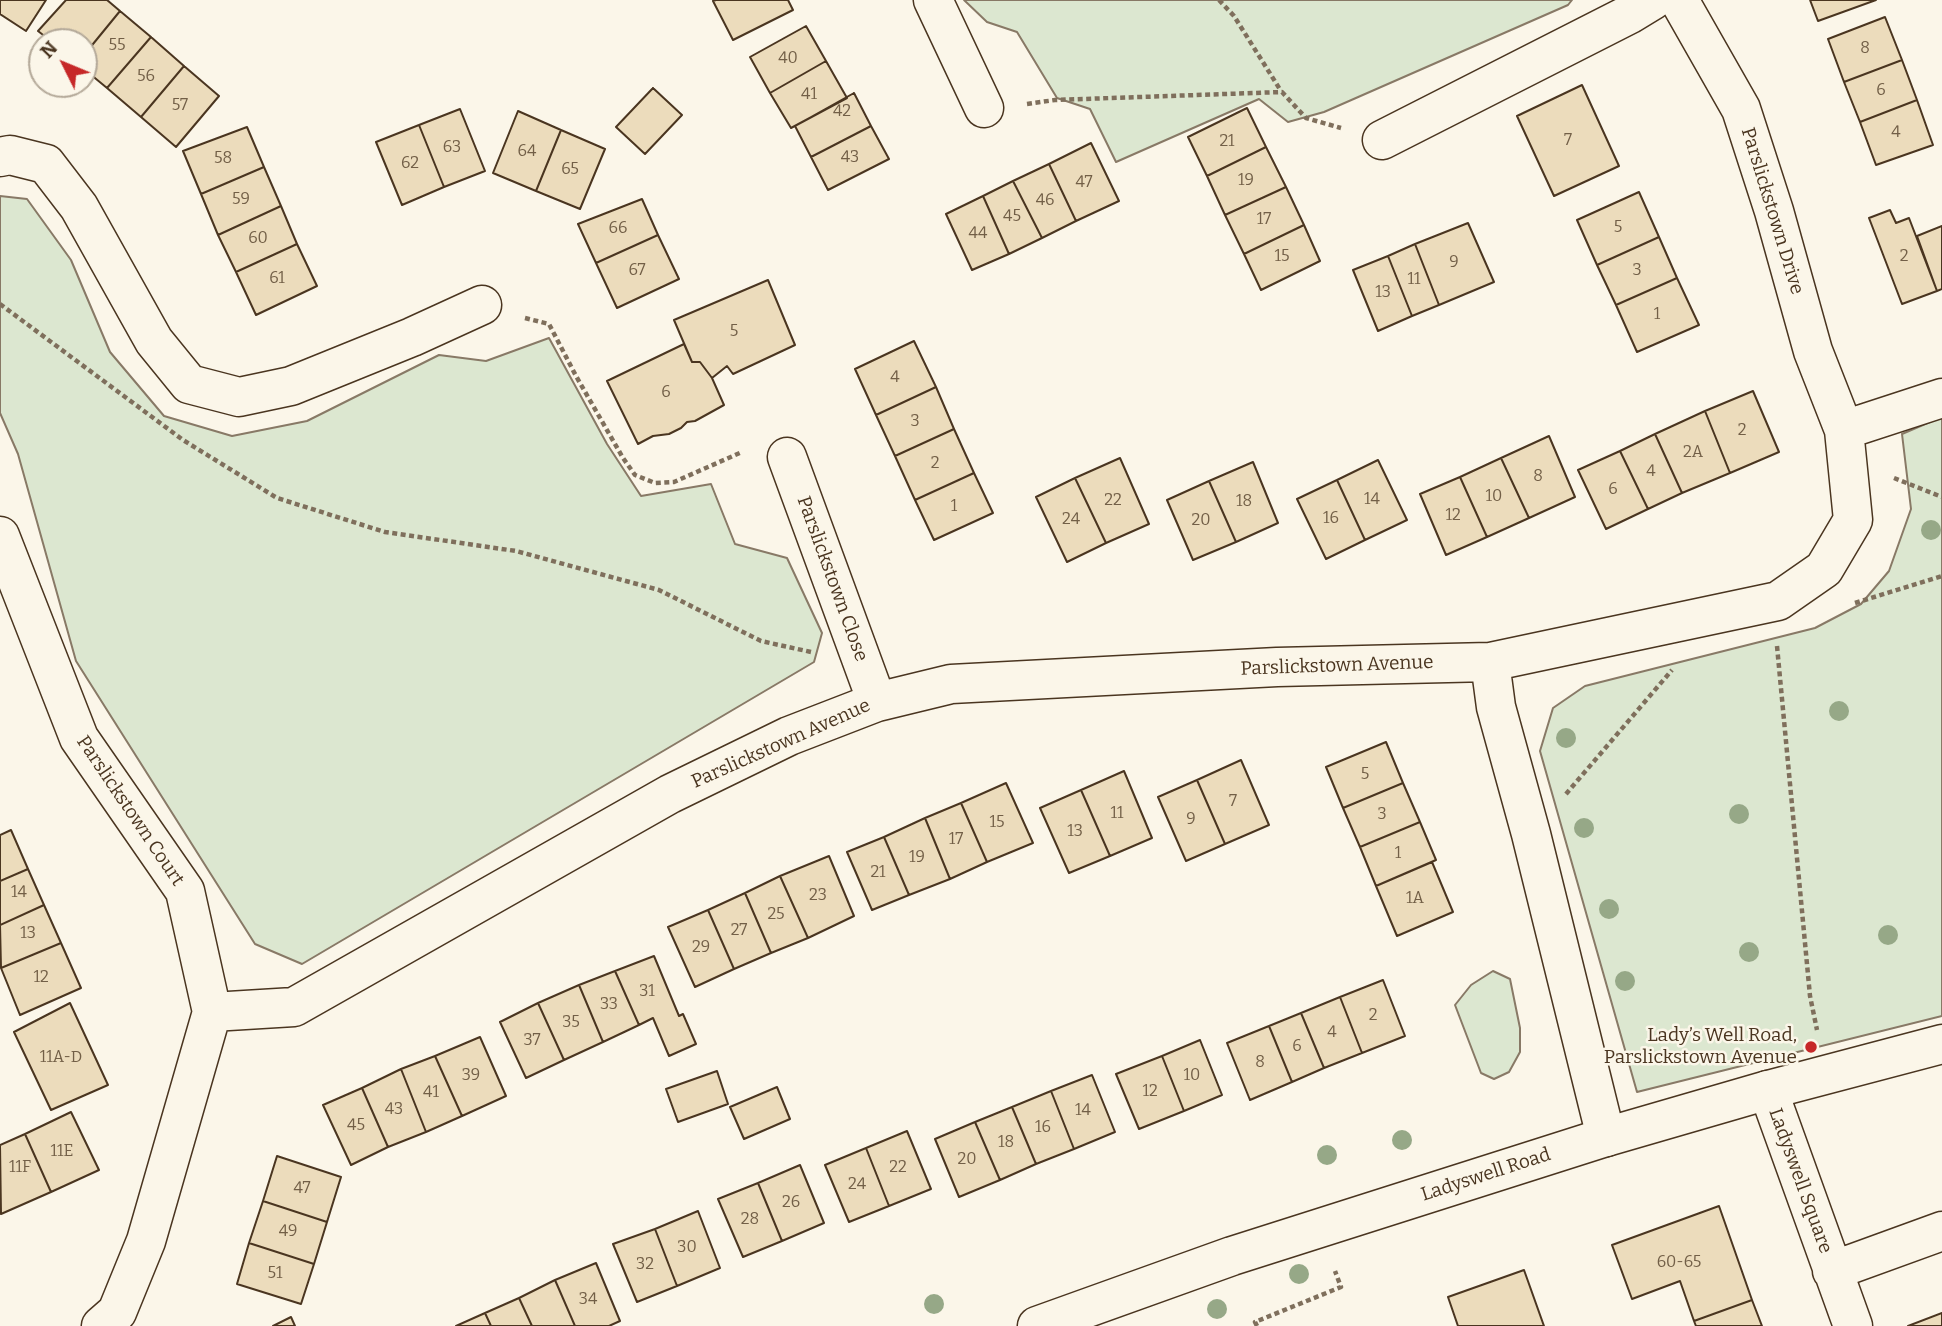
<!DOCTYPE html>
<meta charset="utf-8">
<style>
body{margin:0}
#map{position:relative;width:1942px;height:1326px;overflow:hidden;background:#fbf6e9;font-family:Bitter,serif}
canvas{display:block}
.north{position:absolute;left:28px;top:28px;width:70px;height:70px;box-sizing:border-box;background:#fbf6e9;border:2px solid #b4a999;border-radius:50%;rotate:313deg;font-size:19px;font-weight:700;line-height:28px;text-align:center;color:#4a3520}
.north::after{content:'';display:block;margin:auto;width:24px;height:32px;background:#c62828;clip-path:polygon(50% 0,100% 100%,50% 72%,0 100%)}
</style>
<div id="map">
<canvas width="1942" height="1326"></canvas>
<div class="north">N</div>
</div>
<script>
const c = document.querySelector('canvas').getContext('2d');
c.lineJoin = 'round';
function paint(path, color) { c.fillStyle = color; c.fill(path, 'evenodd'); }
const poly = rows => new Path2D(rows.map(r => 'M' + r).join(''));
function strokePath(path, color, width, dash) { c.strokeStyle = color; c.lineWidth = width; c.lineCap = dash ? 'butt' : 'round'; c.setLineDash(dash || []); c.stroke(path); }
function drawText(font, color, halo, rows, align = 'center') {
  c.font = font + ' Bitter,serif'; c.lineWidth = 5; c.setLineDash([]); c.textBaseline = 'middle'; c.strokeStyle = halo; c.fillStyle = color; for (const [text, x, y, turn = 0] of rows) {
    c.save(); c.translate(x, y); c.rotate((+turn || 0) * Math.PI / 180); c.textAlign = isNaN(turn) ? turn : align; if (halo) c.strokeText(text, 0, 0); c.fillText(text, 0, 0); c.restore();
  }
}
const green = poly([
 [964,0,1572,0,1568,5,1324,112,1288,122,1259,99,1116,162,1090,109,1057,98,1017,32,987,22,964,0],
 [0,196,27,199,71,260,110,352,164,416,232,436,307,421,439,355,486,361,549,338,607,444,641,496,711,484,735,544,787,558,822,633,814,662,302,964,255,944,76,661,18,454,0,413,0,196],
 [1942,417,1942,1016,1637,1092,1540,751,1553,708,1585,686,1815,628,1861,604,1889,571,1911,509,1902,434,1942,417],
 [1493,971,1510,979,1520,1028,1520,1052,1509,1072,1494,1079,1481,1073,1455,1005,1471,985,1493,971]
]);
const building = poly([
 [0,0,46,0,26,31,0,14,0,0],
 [66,0,107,0,120,11,84,55,84,42,52,42,38,31,66,0],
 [716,0,788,0,793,10,733,40,713,1,716,0],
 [1810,0,1876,0,1818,21,1810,0],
 [120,11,151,37,107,88,84,69,84,55,120,11],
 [1885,17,1902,60,1844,82,1828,39,1885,17],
 [806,26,826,61,770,93,750,57,806,26],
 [151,37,184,66,141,117,107,88,151,37],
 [1902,60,1917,100,1860,122,1844,82,1902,60],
 [826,61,847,98,791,128,770,93,826,61],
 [184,66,219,96,176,147,141,117,184,66],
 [1582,85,1619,166,1554,196,1517,116,1582,85],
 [653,88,682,115,645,154,616,127,653,88],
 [854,93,871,126,811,157,795,126,854,93],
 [1917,100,1933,145,1876,165,1860,122,1917,100],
 [1247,108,1266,147,1207,176,1188,137,1247,108],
 [460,109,485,171,444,187,419,125,460,109],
 [518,111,561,130,536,191,493,173,518,111],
 [419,125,444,187,402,205,376,142,419,125],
 [871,126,889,159,828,190,811,157,871,126],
 [247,127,264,167,201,194,183,151,247,127],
 [561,130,605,149,580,209,536,191,561,130],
 [1091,143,1119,201,1076,221,1049,164,1091,143],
 [1266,147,1286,187,1225,215,1207,176,1266,147],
 [1049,164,1076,221,1042,238,1013,181,1049,164],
 [264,167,281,206,218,235,201,194,264,167],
 [1013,181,1042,238,1009,254,983,196,1013,181],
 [1286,187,1304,225,1244,254,1225,215,1286,187],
 [1639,192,1659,237,1597,265,1577,220,1639,192],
 [983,196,1009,254,972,270,946,214,983,196],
 [642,199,658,235,596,263,578,224,642,199],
 [281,206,297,244,236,272,218,235,281,206],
 [1890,210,1896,223,1909,218,1937,291,1902,304,1869,218,1890,210],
 [1468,223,1494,282,1439,305,1415,244,1468,223],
 [1304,225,1320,261,1261,290,1244,254,1304,225],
 [1942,226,1942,289,1937,291,1917,236,1942,226],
 [658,235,679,279,617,308,596,263,658,235],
 [1659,237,1677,278,1616,305,1597,265,1659,237],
 [297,244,317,286,256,315,236,272,297,244],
 [1415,244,1439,305,1412,316,1388,256,1415,244],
 [1388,256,1412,316,1378,331,1353,270,1388,256],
 [1677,278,1699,325,1637,352,1616,305,1677,278],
 [768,280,795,345,733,374,727,366,712,378,700,362,692,362,674,320,768,280],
 [914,341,936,387,876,415,855,369,914,341],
 [684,344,692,362,700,362,712,378,724,405,695,421,687,422,681,428,669,434,653,436,638,444,607,381,684,344],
 [936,387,954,429,895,456,876,415,936,387],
 [1753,391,1779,452,1730,473,1705,411,1753,391],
 [1705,411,1730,473,1682,493,1655,434,1705,411],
 [954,429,974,473,915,500,895,456,954,429],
 [1655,434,1682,493,1648,509,1620,451,1655,434],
 [1549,436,1575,497,1529,518,1501,458,1549,436],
 [1620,451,1648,509,1606,529,1578,470,1620,451],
 [1120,458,1149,524,1106,543,1075,478,1120,458],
 [1501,458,1529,518,1487,537,1460,477,1501,458],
 [1378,460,1407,520,1365,540,1337,480,1378,460],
 [1253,462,1278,523,1236,542,1209,481,1253,462],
 [974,473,993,513,934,540,915,500,974,473],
 [1460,477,1487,537,1446,555,1420,494,1460,477],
 [1075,478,1106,543,1067,562,1036,497,1075,478],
 [1337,480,1365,540,1326,559,1297,499,1337,480],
 [1209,481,1236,542,1193,560,1167,500,1209,481],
 [1386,742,1403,783,1343,808,1326,767,1386,742],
 [1241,760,1269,825,1225,844,1197,780,1241,760],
 [1124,771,1152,838,1110,856,1081,790,1124,771],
 [1197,780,1225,844,1186,861,1158,797,1197,780],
 [1006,783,1033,843,987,862,961,803,1006,783],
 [1403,783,1420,822,1360,847,1343,808,1403,783],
 [1081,790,1110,856,1069,873,1040,808,1081,790],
 [961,803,987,862,950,879,925,818,961,803],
 [925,818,950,879,909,895,884,837,925,818],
 [1420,822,1436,860,1376,886,1360,847,1420,822],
 [11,830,28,869,0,881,0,835,11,830],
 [884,837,909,895,872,910,847,852,884,837],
 [829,856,854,916,808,938,780,876,829,856],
 [1432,862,1453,912,1397,936,1376,886,1432,862],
 [28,869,44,905,0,925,0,881,28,869],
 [780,876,808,938,771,953,745,893,780,876],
 [745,893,771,953,734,969,708,910,745,893],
 [44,905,61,943,1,968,0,925,44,905],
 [708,910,734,969,695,987,668,927,708,910],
 [61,943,81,988,20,1015,1,968,61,943],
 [654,956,679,1016,683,1014,696,1044,669,1056,653,1018,639,1025,615,971,654,956],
 [615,971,639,1025,603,1042,579,985,615,971],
 [1383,980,1405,1036,1362,1053,1340,997,1383,980],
 [579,985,603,1042,564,1060,538,1003,579,985],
 [1340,997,1362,1053,1324,1068,1301,1013,1340,997],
 [70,1003,108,1085,51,1110,14,1032,70,1003],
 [538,1003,564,1060,526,1078,500,1022,538,1003],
 [1301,1013,1324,1068,1292,1082,1269,1026,1301,1013],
 [1269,1026,1292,1082,1250,1100,1227,1043,1269,1026],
 [480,1037,506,1096,462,1116,435,1056,480,1037],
 [1200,1040,1222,1095,1184,1111,1162,1056,1200,1040],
 [435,1056,462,1116,426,1132,401,1069,435,1056],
 [1162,1056,1184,1111,1139,1129,1116,1074,1162,1056],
 [401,1069,426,1132,388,1147,362,1088,401,1069],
 [717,1071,728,1104,678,1122,666,1089,717,1071],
 [1092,1075,1115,1132,1074,1149,1051,1091,1092,1075],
 [777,1087,790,1119,744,1139,730,1107,777,1087],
 [362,1088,388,1147,351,1165,323,1105,362,1088],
 [1051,1091,1074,1149,1036,1164,1012,1107,1051,1091],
 [1012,1107,1036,1164,1000,1180,975,1122,1012,1107],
 [71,1112,99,1170,51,1192,25,1134,71,1112],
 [975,1122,1000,1180,959,1197,935,1139,975,1122],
 [907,1131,931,1189,889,1206,866,1148,907,1131],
 [25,1134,51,1192,1,1214,0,1145,25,1134],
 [866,1148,889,1206,849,1222,825,1165,866,1148],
 [277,1156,341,1177,327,1222,263,1201,277,1156],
 [800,1165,824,1223,782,1241,758,1183,800,1165],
 [758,1183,782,1241,743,1257,718,1199,758,1183],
 [263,1201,327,1222,314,1264,249,1243,263,1201],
 [1719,1206,1752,1300,1694,1321,1680,1281,1632,1299,1612,1245,1719,1206],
 [698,1211,720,1268,677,1286,655,1229,698,1211],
 [655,1229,677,1286,637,1302,613,1244,655,1229],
 [249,1243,314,1264,301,1304,237,1284,249,1243],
 [596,1263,620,1321,609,1326,575,1326,555,1280,596,1263],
 [1524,1270,1544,1326,1458,1326,1448,1297,1524,1270],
 [555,1280,575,1326,532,1326,519,1298,555,1280],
 [519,1298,532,1326,491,1326,485,1313,519,1298],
 [1752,1300,1762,1326,1696,1326,1694,1321,1752,1300],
 [485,1313,491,1326,456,1326,485,1313],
 [1942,1313,1942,1326,1908,1326,1942,1313],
 [291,1317,295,1326,273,1326,291,1317]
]);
const path = poly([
 [1219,0,1234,16,1281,91],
 [1027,104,1055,100,1282,92,1306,118,1341,128],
 [0,304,183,440,277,498,385,532,516,551,659,590,761,641,811,652],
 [525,318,549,324,576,376,623,458,635,475,655,483,674,482,742,452],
 [1894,478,1942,497],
 [1855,603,1942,576],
 [1777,646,1810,996,1817,1030],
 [1566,794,1672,670],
 [1257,1326,1255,1322,1341,1287,1335,1271]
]);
const minor = poly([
 [933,0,984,108],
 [1382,140,1630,14,1653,0],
 [0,157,10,155,46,164,79,207,154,341,189,384,239,397,291,386,412,337,482,305],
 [1844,430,1942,398],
 [787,457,877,702],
 [0,536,79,738,185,891,212,1012,146,1241,117,1312,101,1326],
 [1490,662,1496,707,1531,834,1606,1137],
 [212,1012,294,1007,670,794,789,736,877,702,951,684,1277,667,1490,662,1778,601,1824,569,1853,520,1844,430,1813,351,1774,211,1741,109,1679,0],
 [1768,1090,1853,1326],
 [1832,1271,1942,1231]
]);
const tertiary = poly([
 [1037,1326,1232,1256,1606,1137,1768,1090,1942,1044]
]);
const trees = [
 [1931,530],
 [1839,711],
 [1566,738],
 [1739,814],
 [1584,828],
 [1609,909],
 [1888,935],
 [1749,952],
 [1625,981],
 [1402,1140],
 [1327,1155],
 [1299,1274],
 [934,1304],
 [1217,1309]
];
const markers = [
 [1811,1047,7,"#c62828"]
];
const numberNames = [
 ["55",117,46],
 ["8",1865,49],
 ["40",788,59],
 ["56",146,77],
 ["6",1881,91],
 ["41",809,95],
 ["57",180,106],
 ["42",842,112],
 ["4",1896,133],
 ["7",1568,141],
 ["21",1227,142],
 ["63",452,148],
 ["64",527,152],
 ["43",850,158],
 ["58",223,159],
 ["62",410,164],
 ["65",570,170],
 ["19",1246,181],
 ["47",1084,183],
 ["59",241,200],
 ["46",1045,201],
 ["45",1012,217],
 ["17",1264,220],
 ["5",1618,228],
 ["66",618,229],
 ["44",978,234],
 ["60",258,239],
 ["15",1282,257],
 ["2",1904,257],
 ["9",1454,263],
 ["67",637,271],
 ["3",1637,271],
 ["61",277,279],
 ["11",1414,280],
 ["13",1383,293],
 ["1",1657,315],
 ["5",734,332],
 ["4",895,378],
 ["6",666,393],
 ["3",915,422],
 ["2",1742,431],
 ["2A",1693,453],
 ["2",935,464],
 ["4",1651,472],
 ["8",1538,477],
 ["6",1613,490],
 ["10",1494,497],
 ["14",1372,500],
 ["22",1113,501],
 ["18",1244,502],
 ["1",954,507],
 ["12",1453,516],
 ["16",1331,519],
 ["24",1071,520],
 ["20",1201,521],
 ["5",1365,775],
 ["7",1233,802],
 ["11",1117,814],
 ["3",1382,815],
 ["9",1191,820],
 ["15",997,823],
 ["13",1075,832],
 ["17",956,840],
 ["1",1398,854],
 ["19",917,858],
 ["21",878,873],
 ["14",19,893],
 ["23",818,896],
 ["1A",1415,899],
 ["25",776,915],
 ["27",739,931],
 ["13",28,934],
 ["29",701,948],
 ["12",41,978],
 ["31",647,992],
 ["33",609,1005],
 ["2",1373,1016],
 ["35",571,1023],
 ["4",1332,1033],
 ["37",532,1041],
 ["6",1297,1047],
 ["11A-D",61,1058],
 ["8",1260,1063],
 ["39",471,1076],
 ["10",1192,1076],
 ["12",1150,1092],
 ["41",431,1093],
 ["43",394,1110],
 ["14",1083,1111],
 ["45",356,1126],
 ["16",1043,1128],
 ["18",1006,1143],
 ["11E",62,1152],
 ["20",967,1160],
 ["11F",20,1168],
 ["22",898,1168],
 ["24",857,1185],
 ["47",302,1189],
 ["26",791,1203],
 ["28",750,1220],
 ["49",288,1232],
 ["30",687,1248],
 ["60-65",1679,1263],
 ["32",645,1265],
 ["51",275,1274],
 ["34",588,1300]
];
const streetNames = [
 ["Parslickstown Drive",1772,211,73],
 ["Parslickstown Close",832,579,70],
 ["Parslickstown Avenue",1337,666,-2],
 ["Parslickstown Avenue",781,744,-24],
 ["Parslickstown Court",130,811,56],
 ["Ladyswell Road",1486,1175,-18],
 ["Ladyswell Square",1800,1181,70]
];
const poiNames = [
 ["Lady’s Well Road,",1797,1036],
 ["Parslickstown Avenue",1797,1058]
];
paint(green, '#dce7d0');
strokePath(green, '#887966', 2);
paint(building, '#ecdcbc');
strokePath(building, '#4a3520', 2);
strokePath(minor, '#4a3520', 41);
strokePath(tertiary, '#4a3520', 41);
strokePath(path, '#7f6f5c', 4.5, [5, 3.5]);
strokePath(minor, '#fbf6e9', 38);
strokePath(tertiary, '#fbf6e9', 38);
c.fillStyle = '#96a887';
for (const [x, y] of trees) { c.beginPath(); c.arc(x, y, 10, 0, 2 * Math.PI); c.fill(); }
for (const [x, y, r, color] of markers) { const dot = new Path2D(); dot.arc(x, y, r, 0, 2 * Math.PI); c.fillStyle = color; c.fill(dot); strokePath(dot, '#fbf6e9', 2.5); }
drawText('16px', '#725f47', null, numberNames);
drawText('19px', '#4a3520', '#fbf6e9', streetNames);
drawText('19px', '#4a3520', '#fbf6e9', poiNames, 'right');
</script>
